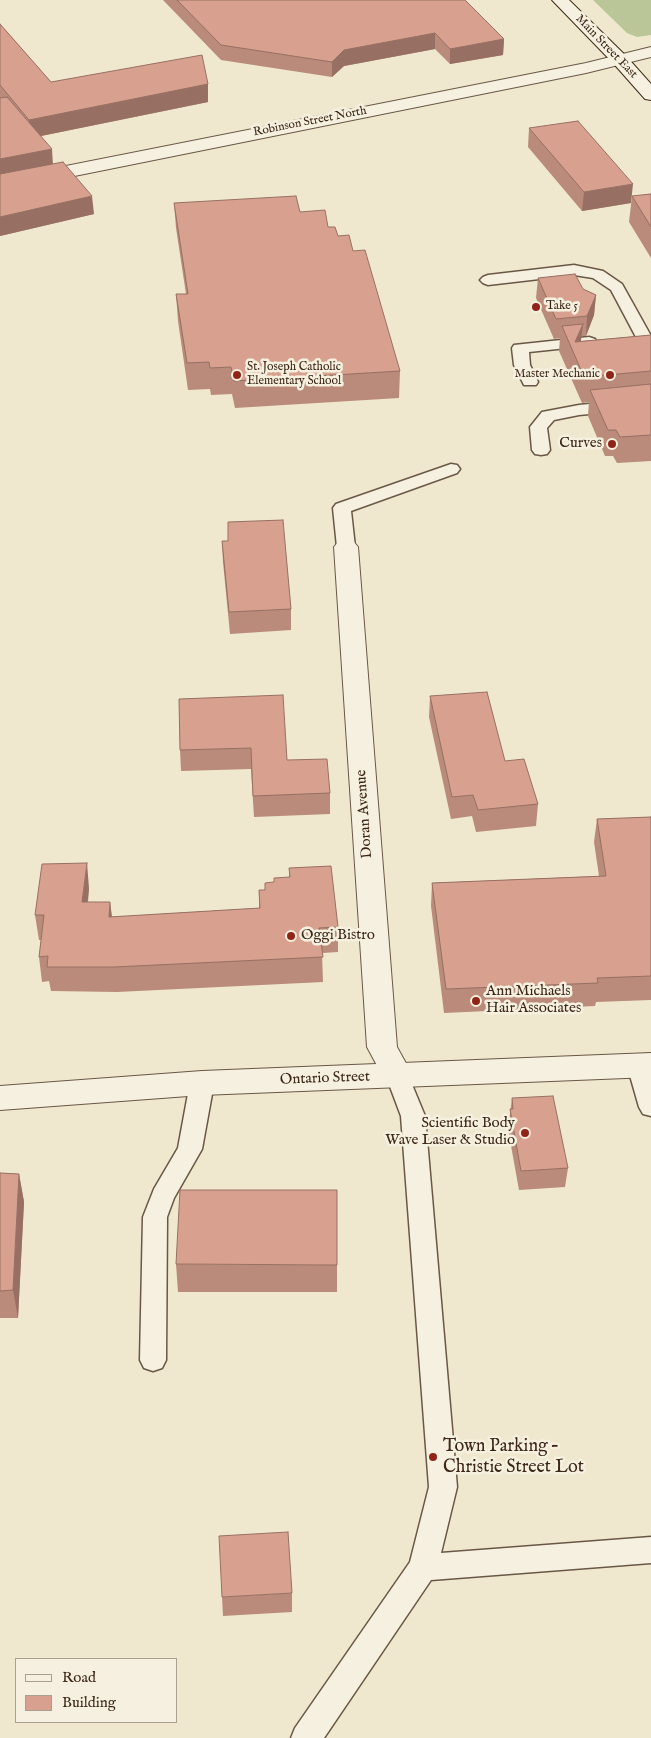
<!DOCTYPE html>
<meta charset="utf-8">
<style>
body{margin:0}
#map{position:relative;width:651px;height:1738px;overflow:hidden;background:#efe8ce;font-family:"IM FELL English",serif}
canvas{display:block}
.legend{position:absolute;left:15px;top:1658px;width:162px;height:65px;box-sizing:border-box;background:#f5f0df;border:1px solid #aba08f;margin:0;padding:6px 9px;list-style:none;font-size:15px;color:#3d2718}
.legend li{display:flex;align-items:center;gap:10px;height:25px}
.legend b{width:25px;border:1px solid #aba08f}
</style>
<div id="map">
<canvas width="651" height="1738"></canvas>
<ul class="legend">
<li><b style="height:6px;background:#f5f0df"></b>Road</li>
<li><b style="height:14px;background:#d8a08e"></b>Building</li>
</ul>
</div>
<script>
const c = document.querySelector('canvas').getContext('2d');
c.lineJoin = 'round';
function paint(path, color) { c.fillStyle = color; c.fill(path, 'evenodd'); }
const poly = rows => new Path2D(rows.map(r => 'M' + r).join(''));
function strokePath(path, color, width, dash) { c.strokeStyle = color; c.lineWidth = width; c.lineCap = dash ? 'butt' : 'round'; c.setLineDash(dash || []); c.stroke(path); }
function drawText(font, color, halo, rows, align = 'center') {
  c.font = font + ' "IM FELL English",serif'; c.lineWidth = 5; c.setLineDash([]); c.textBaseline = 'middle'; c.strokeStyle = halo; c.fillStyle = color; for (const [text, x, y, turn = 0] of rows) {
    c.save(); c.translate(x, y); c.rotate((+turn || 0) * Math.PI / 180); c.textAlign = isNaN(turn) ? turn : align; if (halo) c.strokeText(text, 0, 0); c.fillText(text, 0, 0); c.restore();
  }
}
const green = poly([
 [593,0,651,0,651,35,637,37,627,33]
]);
const service = poly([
 [574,265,603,271,622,284,651,336,649,339,637,339,611,290,593,278,574,275,488,285,483,283,480,280,483,277,488,275,574,265],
 [589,337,595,339,597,342,595,345,529,352,530,365,538,382,536,385,524,385,514,365,512,348,514,345,589,337],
 [651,398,651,408,579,415,554,420,547,428,550,450,547,454,541,455,535,454,532,450,530,427,542,412,579,405,651,398],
 [451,464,457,465,460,469,457,473,351,511,355,547,352,551,346,552,340,551,337,547,333,508,336,504,451,464],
 [639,1056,647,1059,651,1066,651,1116,643,1114,639,1107,627,1065,631,1059,639,1056],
 [398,1067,406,1070,425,1116,457,1487,441,1553,651,1537,651,1563,431,1580,324,1738,291,1738,295,1728,410,1562,429,1487,401,1116,386,1076,390,1070,398,1067],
 [202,1074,210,1077,214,1083,202,1149,174,1198,167,1217,166,1360,162,1368,153,1371,144,1368,140,1360,143,1217,154,1189,178,1148,190,1083,194,1077,202,1074]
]);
const minor = poly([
 [651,47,651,57,586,73,0,191,0,179,586,63,651,47],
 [346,540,354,542,358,547,397,1047,413,1076,409,1084,398,1088,387,1084,367,1047,334,547,338,542,346,540]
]);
const tertiary = poly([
 [651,1053,651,1077,202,1095,0,1110,0,1086,202,1071,651,1053]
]);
const secondary = poly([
 [552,0,569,0,626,56,651,84,651,100,645,99,614,64,552,0]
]);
const wall = poly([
 [163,0,465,0,504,39,503,55,450,64,435,49,344,66,332,77,221,60],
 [0,24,51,82,208,84,208,102,41,136,53,164,94,214,0,236],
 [529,128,631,203,582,211,528,147],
 [651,194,651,258,629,222,632,196],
 [174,203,300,212,328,227,338,236,353,251,400,371,399,398,235,408,232,394,211,395,210,389,188,390,178,321,176,294,186,294,176,228],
 [538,278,583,289,596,295,594,315,586,336,581,336,581,341,651,335,651,461,617,463,613,456,605,456,588,416,589,402,582,403,559,351,560,338,554,339,536,298],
 [222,541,291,609,291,630,230,634,223,562],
 [430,696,505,761,538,804,536,826,476,832,472,816,451,819,429,717],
 [179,699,287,760,330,793,330,814,254,817,251,769,181,771,180,750],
 [651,817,651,1000,596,1002,595,1006,444,1013,431,906,432,883,599,876,594,842,597,819],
 [289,868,338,927,338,952,322,953,323,982,117,992,51,991,49,981,42,982,39,957,41,940,39,940,35,915,89,888,88,902,110,902,112,917,259,908,259,890,265,890,274,882,289,877],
 [512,1098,568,1168,565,1187,519,1190,508,1129],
 [0,1173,19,1174,24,1202,18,1318,0,1318],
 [176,1264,337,1265,337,1292,178,1292],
 [292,1593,292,1612,223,1616,222,1597]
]);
const shadedWall = poly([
 [435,33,435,49,344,66,332,77,332,62,344,50],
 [504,39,503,55,450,64,450,49],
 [208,84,208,102,31,138,29,120],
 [52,149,53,166,0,177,0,159],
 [633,184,631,203,582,211,584,192],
 [92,196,94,214,0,236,0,217],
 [596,295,594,315,586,336,587,316],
 [583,324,580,349,575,342],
 [87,863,89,888,85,927,82,902],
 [110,902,113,927,109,917],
 [19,1174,24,1202,18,1318,13,1290]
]);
const building = poly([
 [177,0,465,0,504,39,450,49,435,33,344,50,332,62,221,45,177,0],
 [0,24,51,82,202,55,208,84,29,120,0,85,0,24],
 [7,97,52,149,0,159,0,98,7,97],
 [578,121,633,184,584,192,529,128,578,121],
 [63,162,92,196,0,217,0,174,63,162],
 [651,194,651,227,632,196,651,194],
 [296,196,300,212,325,210,328,227,335,227,338,236,349,235,353,251,365,250,400,371,234,381,231,367,210,368,209,362,187,363,176,294,188,294,174,203,296,196],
 [575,274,583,289,596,295,587,316,556,319,538,278,575,274],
 [583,324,575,342,651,335,651,371,584,377,562,326,583,324],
 [651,384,651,435,620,437,616,430,608,430,590,390,651,384],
 [283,520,291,609,229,612,222,541,228,541,228,522,283,520],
 [487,692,505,761,524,759,538,804,478,810,473,795,452,797,430,696,487,692],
 [283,695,287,760,327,759,330,793,253,796,251,748,180,750,179,699,283,695],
 [651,817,651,976,597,978,598,983,446,989,432,883,606,876,597,819,651,817],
 [87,863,82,902,110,902,109,917,260,908,259,890,265,890,265,883,274,882,274,878,290,877,289,868,331,866,338,927,319,928,323,957,114,967,47,967,48,956,39,957,44,915,35,915,42,864,87,863],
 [553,1096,568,1168,521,1171,510,1109,513,1109,512,1098,553,1096],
 [0,1173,19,1174,13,1290,0,1291,0,1173],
 [180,1190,337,1190,337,1265,176,1264,180,1190],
 [288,1532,292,1593,222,1597,219,1536,288,1532]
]);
const markers = [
 [536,307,5,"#8f2418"],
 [237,375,5,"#8f2418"],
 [610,375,5,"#8f2418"],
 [612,444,5,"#8f2418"],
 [291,936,5,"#8f2418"],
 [476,1001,5,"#8f2418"],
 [525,1133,5,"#8f2418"],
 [433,1457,5,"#8f2418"]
];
const farStreetnames = [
 ["Main Street East",606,47,46],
 ["Robinson Street North",310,122,-11]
];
const farPoinames = [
 ["Take 5",546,307],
 ["St. Joseph Catholic",247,368],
 ["Elementary School",247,382],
 ["Master Mechanic",600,375,"right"]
];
const poiNames = [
 ["Curves",602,444],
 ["Oggi Bistro",301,936,"left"],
 ["Ann Michaels",486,992,"left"],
 ["Hair Associates",486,1009,"left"],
 ["Scientific Body",515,1124],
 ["Wave Laser & Studio",515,1141]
];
const streetNames = [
 ["Doran Avenue",365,814,-94],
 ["Ontario Street",325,1079,-2]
];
const nearPoinames = [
 ["Town Parking –",443,1447],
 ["Christie Street Lot",443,1468]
];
paint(green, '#bac598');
strokePath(service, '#6a5746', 3);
strokePath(minor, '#6a5746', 2);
strokePath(tertiary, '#6a5746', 2);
strokePath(secondary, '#3d2718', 2);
paint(service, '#f5f0df');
paint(minor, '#f5f0df');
paint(tertiary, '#f5f0df');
paint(secondary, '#f5f0df');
paint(wall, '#ba8a7a');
paint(shadedWall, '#977063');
paint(building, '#d8a08e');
strokePath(building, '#977063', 1);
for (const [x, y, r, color] of markers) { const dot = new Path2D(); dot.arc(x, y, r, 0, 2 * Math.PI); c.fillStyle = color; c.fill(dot); strokePath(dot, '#f5f0df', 2); }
drawText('12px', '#3d2718', '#f5f0df', farStreetnames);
drawText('12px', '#3d2718', '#f5f0df', farPoinames, 'left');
drawText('15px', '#3d2718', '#f5f0df', poiNames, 'right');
drawText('15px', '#3d2718', '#f5f0df', streetNames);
drawText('18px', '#3d2718', '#f5f0df', nearPoinames, 'left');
</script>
